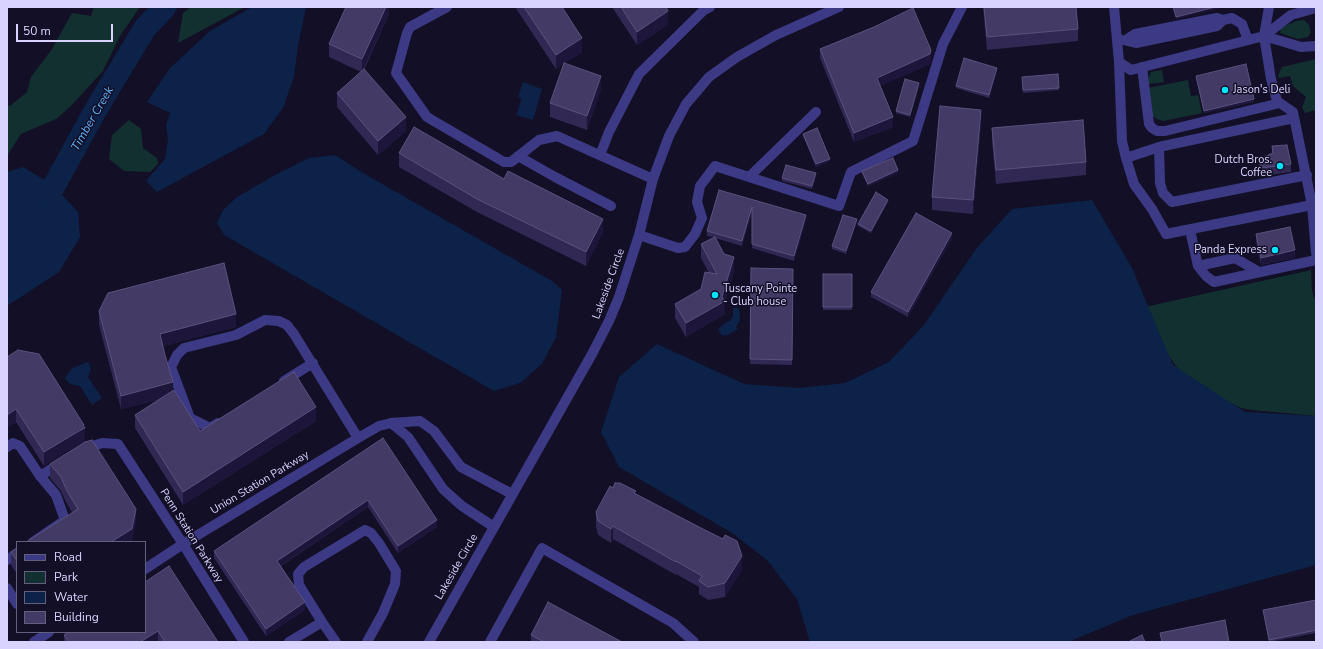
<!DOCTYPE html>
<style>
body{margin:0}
#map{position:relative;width:1323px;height:649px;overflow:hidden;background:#130f26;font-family:"Nunito Sans",sans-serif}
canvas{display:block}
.frame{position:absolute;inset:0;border:8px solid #d9d4ff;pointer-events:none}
.legend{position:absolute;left:16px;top:541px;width:130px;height:92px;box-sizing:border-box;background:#130f26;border:1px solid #625e7d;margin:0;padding:5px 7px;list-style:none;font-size:12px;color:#d9d4ff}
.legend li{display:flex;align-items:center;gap:8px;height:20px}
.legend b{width:20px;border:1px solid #625e7d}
.scale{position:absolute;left:16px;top:24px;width:97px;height:18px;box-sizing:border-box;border:2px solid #d9d4ff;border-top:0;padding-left:5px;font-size:12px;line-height:14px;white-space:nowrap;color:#d9d4ff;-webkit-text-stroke:3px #130f26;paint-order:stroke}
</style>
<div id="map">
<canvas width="1323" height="649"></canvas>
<div class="frame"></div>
<ul class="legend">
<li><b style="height:5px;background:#3d3a85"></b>Road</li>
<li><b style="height:11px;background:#12302f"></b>Park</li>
<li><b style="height:11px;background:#0c2248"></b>Water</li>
<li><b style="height:11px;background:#433a66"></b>Building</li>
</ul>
<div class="scale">50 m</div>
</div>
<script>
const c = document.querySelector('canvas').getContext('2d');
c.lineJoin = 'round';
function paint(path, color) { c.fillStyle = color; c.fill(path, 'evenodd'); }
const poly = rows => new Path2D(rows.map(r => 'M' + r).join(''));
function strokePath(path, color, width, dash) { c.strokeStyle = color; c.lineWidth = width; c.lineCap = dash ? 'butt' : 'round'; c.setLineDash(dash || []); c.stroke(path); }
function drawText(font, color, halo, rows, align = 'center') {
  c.font = font + ' "Nunito Sans",sans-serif'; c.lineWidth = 3; c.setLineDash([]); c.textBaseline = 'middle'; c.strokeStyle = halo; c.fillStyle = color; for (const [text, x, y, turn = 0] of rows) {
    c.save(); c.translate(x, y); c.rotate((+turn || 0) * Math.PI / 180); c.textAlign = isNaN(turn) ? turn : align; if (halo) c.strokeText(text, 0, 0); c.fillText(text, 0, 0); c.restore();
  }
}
const green = poly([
 [94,7,140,7,120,36,103,71,70,107,56,119,21,134,7,156,7,104,10,106,27,92,31,77,52,49,72,13,91,16],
 [191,7,245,7,178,43,183,13],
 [1304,20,1309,25,1311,32,1308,37,1298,39,1280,33,1281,28,1296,21],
 [1316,59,1316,110,1305,113,1302,107,1306,97,1293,86,1290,76,1279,78,1278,75,1282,67],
 [1162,70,1164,82,1148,84,1148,79,1151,72],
 [1188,80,1191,96,1198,95,1202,113,1163,121,1159,120,1152,116,1148,88],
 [129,120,141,129,143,148,157,158,158,164,150,172,124,171,109,159,112,135],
 [1311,270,1312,290,1314,298,1316,300,1316,416,1252,410,1241,408,1218,397,1180,372,1158,339,1145,307]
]);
const water = poly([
 [252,7,306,7,298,45,294,77,283,108,264,134,157,192,146,181,165,159,168,139,166,125,170,113,147,102,170,68,210,31],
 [523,82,542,89,533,120,516,115,522,98,518,97],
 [335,155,363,173,552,281,562,290,556,337,542,364,520,383,494,391,224,235,217,223,223,210,237,197,275,175,309,158],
 [23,167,54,186,78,212,80,237,59,272,7,306,7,172],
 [1092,200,1132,268,1173,365,1245,412,1316,416,1316,565,1133,615,1068,642,810,642,797,599,767,560,732,533,619,467,601,432,619,377,657,344,744,384,800,388,845,383,889,362,924,325,976,249,1012,209],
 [733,308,739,308,740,320,736,327,738,329,726,336,725,335,722,336,718,329,728,321,730,321,733,316],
 [88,362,91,368,88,377,102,398,92,405,80,386,70,384,65,378,72,368]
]);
const river = poly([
 [7,216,54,186,95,111,145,28,165,7]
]);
const minor = poly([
 [447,7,410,27,407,33,396,73,427,117,504,162,511,162,539,140,557,136,653,179],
 [1114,7,1119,62,1131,70,1264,36],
 [1269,7,1264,36,1271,79,1277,101,1293,112,1312,205,1316,253],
 [1316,8,1291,15,1264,36,1301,47,1316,46],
 [1123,40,1136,43,1217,26,1223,20],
 [1126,40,1135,34,1217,18,1223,20,1232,18,1242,24,1248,40],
 [1119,62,1122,141,1126,158,1159,147,1294,118],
 [1142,67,1149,124,1152,128,1157,131,1165,131,1280,103],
 [1159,147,1160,183,1163,193,1172,202,1307,175],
 [600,155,609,132,639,74,704,10,710,7],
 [518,156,555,177,611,206],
 [1126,158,1134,184,1152,209,1166,234,1312,205],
 [749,177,816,112],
 [1190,230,1198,266,1206,276,1214,282,1316,260],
 [639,235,678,248,685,247,695,234,702,218,697,202,700,186,715,166,839,206,851,172,913,141,943,44,962,7],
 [1198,266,1235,258,1259,272],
 [284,381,313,363],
 [218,423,210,428,190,418,171,367,177,355,184,348,236,335,265,320,279,321,287,325,294,334,358,438],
 [391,423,408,437,443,489,462,506,494,527],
 [7,447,13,443,20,446,40,476,56,495,65,520,33,542],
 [84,449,102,443,118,444,183,544,244,642],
 [40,476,61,463],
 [7,560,17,553],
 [145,569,183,544,358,438,379,426,391,423,420,421,434,431,461,467,512,494],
 [7,588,17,604],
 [34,642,49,632],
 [289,642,322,622],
 [336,642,322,622,299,585,298,574,304,567,365,530,371,533,379,543,396,571,395,584,383,613,367,642],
 [429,642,592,354,609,321,619,297,639,235,653,179,669,136,686,104,709,77,737,57,776,35,839,7],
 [490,642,542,548,673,623,694,642]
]);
const wall = poly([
 [389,7,389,14,364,70,406,131,378,155,337,107,337,93,361,72,329,57,329,44],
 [515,7,562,7,582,52,565,63,601,89,587,130,550,117,550,103,564,63,556,69],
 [612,7,666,7,668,25,637,45],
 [983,7,1076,7,1078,29,1078,41,987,50],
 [820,49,931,60,930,64,880,86,893,127,854,142,820,58],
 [997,70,989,98,956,88,956,86],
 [1058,74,1059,90,1023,93,1022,77],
 [1196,76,1254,102,1204,113,1196,78],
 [919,86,910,117,896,113,896,111],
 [981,123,973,214,932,210,932,197],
 [992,128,1086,162,1086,175,996,184,992,142],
 [803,134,830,161,816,167,803,136],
 [1272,146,1291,164,1291,172,1261,176,1259,166,1259,159,1272,154],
 [399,153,603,232,586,266,477,212,399,167],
 [862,171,898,173,868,186,862,174],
 [816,175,812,189,782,181,782,178],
 [719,190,806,220,794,261,752,248,752,212,742,246,715,238,724,254,734,271,725,303,725,314,686,337,675,318,675,304,701,289,709,273,701,258,701,244,714,237,707,236,707,231],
 [888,202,871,233,858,226,858,224],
 [857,222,846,254,832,249,832,246],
 [1256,234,1295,258,1261,265,1256,241],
 [952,238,908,317,871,297,871,292],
 [751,268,793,269,792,365,750,364],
 [823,274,852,274,852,310,823,310],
 [99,311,236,327,163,346,173,390,200,431,316,421,183,505,135,428,135,415,158,400,121,409,99,325],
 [7,357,79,444,44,466,16,422,7,428],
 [383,438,437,527,398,553,368,507,281,566,305,610,266,636,214,558,214,551],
 [50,464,136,523,72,512,66,502,61,491,50,478],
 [636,494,742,570,725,597,708,600,699,594,699,587,676,574,676,575,613,539,611,543,598,535,596,526,596,512],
 [17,548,17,574,11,565,11,552],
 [145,582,218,642,64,642,64,635],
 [1316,600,1316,633,1269,642,1263,610],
 [531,635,622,642,531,642]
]);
const shadedWall = poly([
 [386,7,389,7,389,14,362,72,362,59],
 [1215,7,1225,7,1176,19,1176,17],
 [668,11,668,25,637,45,637,32],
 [582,38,582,52,556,69,556,55],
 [931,50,931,60,930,64,877,88,877,78],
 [997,68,997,70,989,98,989,95],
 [601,76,601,89,587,130,587,116],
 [919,83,919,86,910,117,910,115],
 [1254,99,1254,102,1204,113,1204,111],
 [981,110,981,123,973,214,973,200],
 [406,117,406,131,378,155,378,141],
 [893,117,893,127,854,142,854,133],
 [830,159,830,161,816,167,816,164],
 [898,170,898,173,868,186,868,184],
 [816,173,816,175,812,189,812,186],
 [888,200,888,202,871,233,871,231],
 [752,207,752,212,742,246,742,241],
 [806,215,806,220,794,261,794,256],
 [603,219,603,232,586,266,586,252],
 [857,219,857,222,846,254,846,251],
 [952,233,952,238,908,317,908,312],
 [1295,250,1295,258,1261,265,1261,258],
 [734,257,734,271,725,303,725,314,686,337,686,323,722,297],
 [236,314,236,327,160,347,160,334],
 [173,382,173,396,121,409,121,396],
 [316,407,316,421,183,505,183,492],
 [16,409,16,422,7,428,7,415],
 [84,425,84,429,85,428,85,442,79,444,44,466,44,452],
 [368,500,368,507,277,568,277,561],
 [136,509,136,523,132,542,111,542],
 [437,520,437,527,398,553,398,546],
 [613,526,613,539,611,543,611,529],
 [742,556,742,570,725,597,725,583],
 [305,602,305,610,266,636,266,629],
 [158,631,158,642,140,642]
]);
const building = poly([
 [346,7,386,7,362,59,329,44,346,7],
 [524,7,562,7,582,38,556,55,524,7],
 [621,7,666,7,668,11,637,32,621,7],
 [984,7,1076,7,1078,29,987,37,984,7],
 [1173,7,1215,7,1176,17,1173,7],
 [913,8,931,50,930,54,877,78,893,117,854,133,820,49,874,27,913,8],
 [964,58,997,68,989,95,956,86,964,58],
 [564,63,601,76,587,116,550,103,564,63],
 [1246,64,1254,99,1204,111,1196,76,1246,64],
 [364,69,406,117,378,141,337,93,364,69],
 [1058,74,1059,88,1023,90,1022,77,1058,74],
 [905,79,919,83,910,115,896,111,905,79],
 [940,106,981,110,973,200,932,197,940,106],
 [1083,120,1086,162,996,170,992,128,1083,120],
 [414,127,504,179,508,171,603,219,586,252,477,199,399,153,414,127],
 [817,128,830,159,816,164,803,134,817,128],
 [1287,145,1291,164,1261,168,1259,159,1273,153,1272,146,1287,145],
 [893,158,898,170,868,184,862,171,893,158],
 [786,165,816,173,812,186,782,178,786,165],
 [719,190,806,215,794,256,752,244,752,207,742,241,707,231,719,190],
 [876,192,888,200,871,231,858,224,876,192],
 [916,213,952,233,908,312,871,292,916,213],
 [843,215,857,219,846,251,832,246,843,215],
 [1290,227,1295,250,1261,258,1256,234,1290,227],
 [715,237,724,254,734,257,722,297,725,301,686,323,675,304,701,289,705,272,717,274,701,244,715,237],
 [224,263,236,314,160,334,165,355,173,382,121,396,99,311,108,293,224,263],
 [751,268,793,269,792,360,750,359,751,268],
 [823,274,852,274,852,307,823,307,823,274],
 [18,350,39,354,84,425,83,425,85,428,79,431,44,452,16,409,7,415,7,357,18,350],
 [294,372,316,407,183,492,135,415,174,390,200,431,294,372],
 [383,438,437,520,398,546,368,500,277,561,305,602,266,629,214,551,383,438],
 [92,440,136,509,132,529,111,542,26,542,78,509,66,489,61,477,50,464,85,442,92,440],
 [615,483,620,483,636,491,634,493,701,528,723,539,725,535,737,541,742,556,725,583,708,587,699,581,702,576,676,561,676,562,613,526,611,529,598,521,596,512,610,486,613,488,615,483],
 [17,548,17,561,11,552,17,548],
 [169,566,218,642,165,642,158,631,140,642,69,642,64,635,68,632,145,632,145,582,169,566],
 [1316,600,1316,630,1269,640,1263,610,1316,600],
 [548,602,622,642,544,642,531,635,548,602],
 [1225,620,1229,642,1162,642,1160,633,1225,620],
 [1142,635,1145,642,1128,642,1142,635]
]);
const markers = [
 [1225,90,4,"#00e5ff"],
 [1280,166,4,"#00e5ff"],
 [1275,250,4,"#00e5ff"],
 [715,295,4,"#00e5ff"]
];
const poiNames = [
 ["Jason's Deli",1233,90],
 ["Dutch Bros.",1272,160,"right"],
 ["Coffee",1272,173,"right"],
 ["Panda Express",1267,250,"right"],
 ["Tuscany Pointe",723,289],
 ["- Club house",723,302]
];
const streetNames = [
 ["Lakeside Circle",609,284,-70],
 ["Union Station Parkway",260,483,-31],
 ["Penn Station Parkway",191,536,58],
 ["Lakeside Circle",457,567,-60]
];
const waterNames = [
 ["Timber Creek",93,119,-60]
];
paint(green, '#12302f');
paint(water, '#0c2248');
strokePath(river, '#0c2248', 23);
strokePath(minor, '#3d3a85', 10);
paint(wall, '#312854');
paint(shadedWall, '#1d163a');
paint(building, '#433a66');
strokePath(building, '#5a527e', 1);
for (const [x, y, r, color] of markers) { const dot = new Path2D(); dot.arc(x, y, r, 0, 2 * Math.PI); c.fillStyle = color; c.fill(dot); strokePath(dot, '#130f26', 1.5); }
drawText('11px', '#d9d4ff', '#130f26', poiNames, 'left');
drawText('11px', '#d9d4ff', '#130f26', streetNames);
drawText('italic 12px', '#62b6ff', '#130f26', waterNames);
</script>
